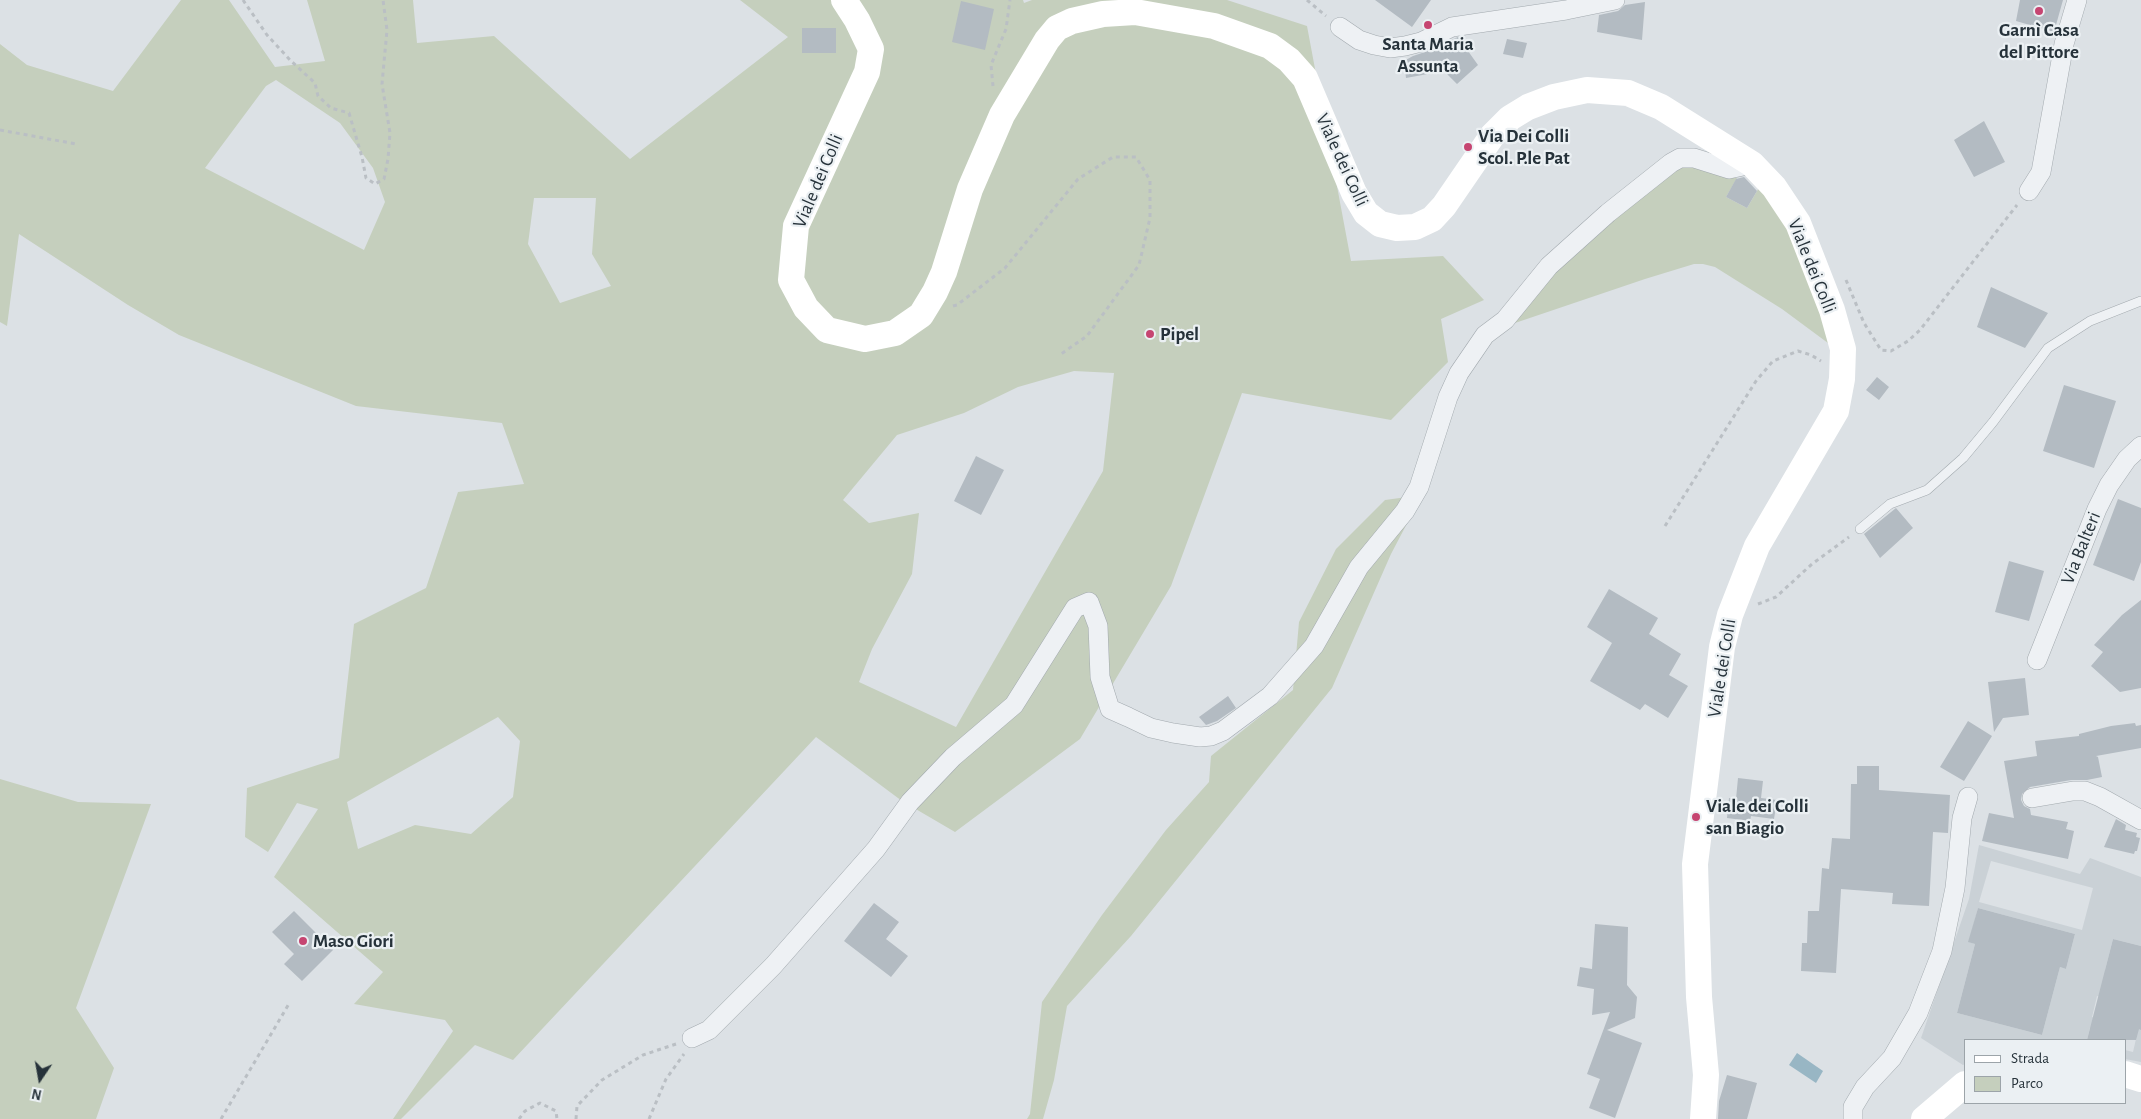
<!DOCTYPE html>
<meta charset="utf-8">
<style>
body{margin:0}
#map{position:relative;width:2141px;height:1119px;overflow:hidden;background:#dce1e5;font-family:"Alegreya Sans",sans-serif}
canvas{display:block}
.legend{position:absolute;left:1964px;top:1039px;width:162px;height:65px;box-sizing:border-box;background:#ebf0f3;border:1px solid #9ca4a9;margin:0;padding:6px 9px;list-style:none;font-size:15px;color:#26323a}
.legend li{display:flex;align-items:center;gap:10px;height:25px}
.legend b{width:25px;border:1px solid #9ca4a9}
.north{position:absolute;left:15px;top:1054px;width:50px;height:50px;-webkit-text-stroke:4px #ebf0f3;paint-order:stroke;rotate:192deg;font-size:14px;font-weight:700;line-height:20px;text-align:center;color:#26323a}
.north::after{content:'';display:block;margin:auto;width:18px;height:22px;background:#26323a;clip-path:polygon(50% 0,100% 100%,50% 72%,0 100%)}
</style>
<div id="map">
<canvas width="2141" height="1119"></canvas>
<ul class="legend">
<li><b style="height:6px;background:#fff"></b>Strada</li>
<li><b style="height:14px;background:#c5cfbd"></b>Parco</li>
</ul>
<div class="north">N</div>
</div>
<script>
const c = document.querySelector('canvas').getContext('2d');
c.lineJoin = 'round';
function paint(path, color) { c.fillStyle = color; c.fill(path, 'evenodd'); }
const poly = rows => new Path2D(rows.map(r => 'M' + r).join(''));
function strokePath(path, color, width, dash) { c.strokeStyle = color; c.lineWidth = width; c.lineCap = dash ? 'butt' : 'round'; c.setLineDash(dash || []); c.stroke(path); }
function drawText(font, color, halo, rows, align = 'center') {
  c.font = font + ' "Alegreya Sans",sans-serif'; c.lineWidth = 4.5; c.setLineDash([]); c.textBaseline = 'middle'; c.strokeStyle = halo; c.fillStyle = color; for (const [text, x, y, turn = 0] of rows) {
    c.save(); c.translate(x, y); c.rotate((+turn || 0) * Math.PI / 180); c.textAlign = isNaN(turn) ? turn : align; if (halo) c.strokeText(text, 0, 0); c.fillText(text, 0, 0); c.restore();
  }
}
const built = poly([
 [1979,845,2080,874,2090,858,2141,877,2141,946,2113,939,2105,970,2141,1008,2097,996,2092,1017,2139,1029,2141,1024,2141,1062,2125,1059,2125,1050,2133,1052,2136,1039,2090,1028,2087,1040,1965,1040,1965,1064,1963,1065,1921,1038,1969,899],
 [1991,861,2093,888,2082,930,1979,902],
 [1978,908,2075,934,2066,969,2060,967,2042,1035,1957,1013,1975,944,1969,942]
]);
const green = poly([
 [181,0,229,0,275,67,325,61,307,0,413,0,417,43,494,36,630,159,788,37,740,0,1023,0,1024,3,1032,0,1227,0,1307,26,1351,261,1443,256,1484,300,1441,319,1448,362,1391,420,1242,393,1171,586,1080,739,955,832,902,801,816,737,513,1060,475,1045,401,1119,393,1119,453,1031,445,1020,354,1004,383,972,274,877,318,809,297,803,268,852,245,837,247,788,339,758,354,624,426,588,458,492,524,484,502,423,356,406,179,335,128,305,19,234,7,326,0,322,0,44,27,65,113,91],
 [276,80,340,123,373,168,385,202,364,250,205,168,266,86],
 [534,198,596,198,592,254,611,286,560,303,528,244],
 [1074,371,1114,373,1103,471,956,727,859,682,872,649,912,574,919,513,869,523,843,500,897,435,964,413,1018,387],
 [498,717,520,741,513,797,471,834,415,825,358,849,347,802],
 [1679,162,1714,169,1737,178,1726,197,1747,208,1760,186,1793,232,1832,346,1782,309,1715,267,1703,264,1694,264,1645,279,1515,323,1516,314,1542,278],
 [1422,495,1391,554,1332,688,1131,936,1067,1006,1054,1080,1043,1119,1027,1119,1030,1114,1042,1002,1102,915,1166,830,1209,782,1211,756,1293,690,1299,622,1336,549,1385,500],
 [0,779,78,802,151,804,76,1008,114,1068,96,1119,0,1119]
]);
const water = poly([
 [1797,1053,1823,1071,1816,1083,1789,1065]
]);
const building = poly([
 [1375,0,1431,0,1412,27],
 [2020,0,2063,0,2054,32,2016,21],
 [961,1,994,9,985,50,952,42],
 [1645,2,1642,40,1597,32,1599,15,1618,11,1625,5],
 [802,28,836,28,836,53,802,53],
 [1458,37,1478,65,1457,84,1444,71,1406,78,1404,61,1413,56,1440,47,1438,46],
 [1507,39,1527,43,1523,58,1503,54],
 [1984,121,2005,162,1974,177,1954,140],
 [1744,177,1757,191,1747,208,1726,197,1736,179],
 [1991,287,2048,313,2025,348,1977,327],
 [1877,377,1889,387,1879,400,1866,390],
 [2064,385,2116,401,2094,468,2043,451],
 [976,456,1004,470,981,515,954,501],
 [2118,499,2141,508,2141,562,2134,581,2093,565],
 [1896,508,1913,528,1880,558,1864,534],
 [2009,561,2044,571,2029,621,1995,612],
 [1609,589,1658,618,1649,634,1681,654,1669,675,1688,686,1668,718,1645,704,1640,710,1590,681,1612,643,1587,627],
 [2141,600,2141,688,2120,692,2091,666,2103,652,2094,645,2122,615],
 [2025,678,2029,715,2003,718,1994,732,1988,682],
 [1228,696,1236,708,1217,721,1206,725,1199,717],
 [1968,721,1992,736,1964,781,1940,767],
 [2135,723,2136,726,2141,725,2141,748,2096,756,2098,757,2102,777,2087,780,2071,780,2030,787,2022,794,2021,800,2024,806,2030,809,2031,815,2068,822,2066,829,2074,831,2068,859,1982,841,1989,813,2014,818,2004,761,2037,756,2035,741,2079,736,2079,734,2111,726],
 [1857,766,1879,766,1879,790,1950,795,1948,833,1933,832,1929,906,1892,904,1893,893,1841,889,1836,973,1801,971,1802,943,1807,943,1808,911,1819,911,1822,868,1829,869,1832,838,1850,839,1851,784,1857,784],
 [1738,778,1763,781,1761,798,1777,800,1774,819,1751,816,1750,821,1727,818,1729,798,1736,799],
 [2116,819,2126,825,2125,830,2137,833,2136,837,2140,838,2137,851,2135,851,2134,854,2104,847],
 [874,903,899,922,886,939,908,956,891,977,844,941],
 [1978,908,2075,934,2066,969,2060,967,2042,1035,1957,1013,1975,944,1968,942],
 [294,911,333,950,302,981,284,964,294,954,272,932],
 [1595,924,1628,927,1627,985,1637,997,1635,1018,1607,1030,1642,1043,1615,1118,1589,1108,1600,1079,1587,1074,1610,1012,1592,1015,1594,989,1577,986,1580,967,1592,969],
 [2113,939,2141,946,2141,1030,2139,1029,2136,1040,2087,1040],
 [1727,1075,1757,1083,1747,1119,1718,1119,1719,1101]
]);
const path = poly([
 [243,0,267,35,291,61,315,83,318,96,331,108,349,113,362,157,366,178,375,184,384,179,388,159,390,133,382,84,387,30,383,0],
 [1307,0,1326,16],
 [993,86,991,65,1006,29,1010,0],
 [0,130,76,144],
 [1846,280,1864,323,1881,350,1891,351,1908,341,1920,330,2017,205],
 [953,306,957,305,1005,268,1078,179,1113,157,1136,157,1150,180,1150,218,1139,265,1087,336,1061,354],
 [1665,526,1756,381,1773,361,1798,351,1811,355,1821,361],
 [1758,604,1776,597,1812,564,1849,537],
 [221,1119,290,1002],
 [519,1119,525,1111,540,1103,556,1111,557,1119],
 [576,1119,577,1106,602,1080,643,1055,676,1044],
 [649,1119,666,1079,684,1054]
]);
const service = poly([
 [1860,529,1890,504,1927,490,1963,458,1993,422,2048,348,2090,321,2141,301]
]);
const minor = poly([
 [1340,27,1359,40,1374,45,1390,48,1405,46,1421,42,1452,27,1566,10,1615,0],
 [2029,191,2041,172,2064,44,2077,0],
 [2037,660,2097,509,2109,485,2127,459,2141,446],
 [2032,798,2073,791,2085,791,2100,797,2141,820],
 [692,1038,709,1030,773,966,876,849,910,802,953,757,1014,705,1075,608,1089,602,1098,626,1100,677,1110,709,1128,717,1151,728,1173,733,1200,737,1211,736,1223,731,1270,696,1314,646,1359,567,1405,511,1419,487,1448,397,1459,373,1485,335,1505,320,1549,266,1608,213,1671,163,1680,158,1694,158,1729,169,1752,164],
 [1853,1119,1853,1107,1865,1087,1892,1058,1918,1013,1942,951,1955,888,1962,818,1968,797]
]);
const secondary = poly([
 [844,0,857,20,871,49,867,72,796,226,791,280,806,308,827,330,865,339,895,333,921,315,935,292,944,272,970,189,1002,115,1047,40,1057,28,1072,21,1103,14,1135,12,1214,26,1270,46,1289,60,1305,78,1354,193,1366,213,1380,224,1397,228,1415,227,1432,219,1444,206,1492,136,1510,118,1528,107,1554,97,1587,90,1628,93,1661,107,1752,164,1774,187,1798,223,1832,310,1843,349,1842,379,1836,411,1757,546,1730,615,1722,647,1695,864,1699,997,1706,1075,1703,1119],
 [2125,1074,2141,1079],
 [1924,1119,1965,1084]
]);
const markers = [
 [2039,11,5,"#c64571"],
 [1428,25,5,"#c64571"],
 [1468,147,5,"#c64571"],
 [1150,334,5,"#c64571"],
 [1696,817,5,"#c64571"],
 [303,941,5,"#c64571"]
];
const poiNames = [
 ["Garnì Casa",2039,30,"center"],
 ["del Pittore",2039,52,"center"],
 ["Santa Maria",1428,44,"center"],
 ["Assunta",1428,66,"center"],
 ["Via Dei Colli",1478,136],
 ["Scol. P.le Pat",1478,158],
 ["Pipel",1160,334],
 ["Viale dei Colli",1706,806],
 ["san Biagio",1706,828],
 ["Maso Giori",313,941]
];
const streetNames = [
 ["Viale dei Colli",1342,160,65],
 ["Viale dei Colli",818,181,-67],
 ["Viale dei Colli",1812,266,68],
 ["Via Balteri",2081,548,-68],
 ["Viale dei Colli",1722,668,-81]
];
paint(built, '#cad1d6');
paint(green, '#c5cfbd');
paint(water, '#98b6c4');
paint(building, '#b3bbc2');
strokePath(service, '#a2a9ae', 10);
strokePath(minor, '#a2a9ae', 20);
strokePath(path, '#babfc4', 3, [4, 4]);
strokePath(service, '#eef1f4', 9);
strokePath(minor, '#eef1f4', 19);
strokePath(secondary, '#fff', 26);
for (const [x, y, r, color] of markers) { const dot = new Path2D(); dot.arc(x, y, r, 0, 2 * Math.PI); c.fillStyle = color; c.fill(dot); strokePath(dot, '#ebf0f3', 2); }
drawText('bold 19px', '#26323a', '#ebf0f3', poiNames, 'left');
drawText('19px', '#26323a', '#ebf0f3', streetNames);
</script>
